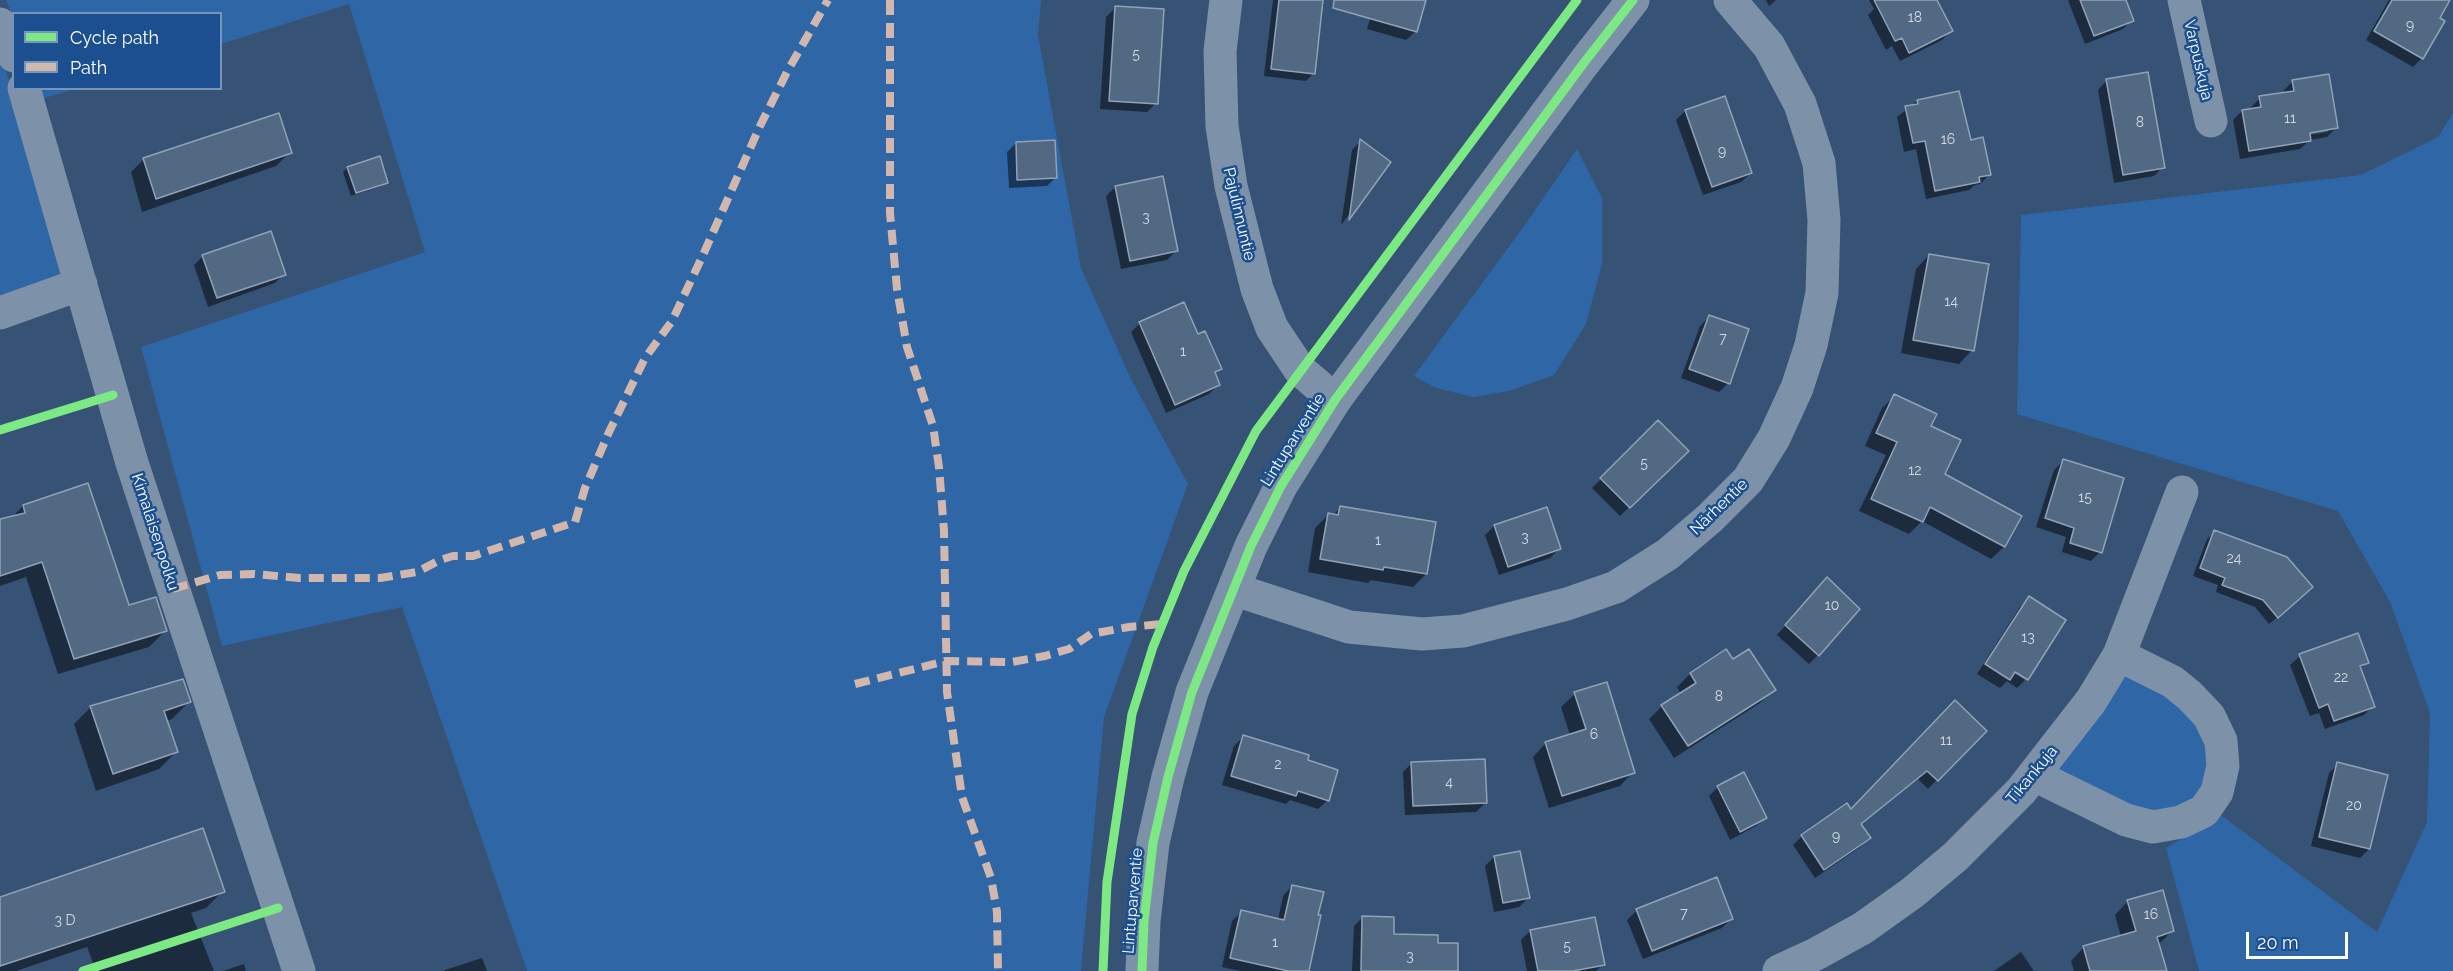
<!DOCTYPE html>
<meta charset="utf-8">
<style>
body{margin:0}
#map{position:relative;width:2453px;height:971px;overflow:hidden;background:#365274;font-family:Raleway,sans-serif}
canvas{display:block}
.legend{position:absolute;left:12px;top:12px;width:210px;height:78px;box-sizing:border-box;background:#1b4f8f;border:2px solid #7695bc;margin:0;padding:8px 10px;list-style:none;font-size:18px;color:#fff}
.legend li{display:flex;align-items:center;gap:12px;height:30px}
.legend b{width:30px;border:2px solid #7695bc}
.scale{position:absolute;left:2246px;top:932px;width:102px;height:27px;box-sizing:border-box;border:3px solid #fff;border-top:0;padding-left:8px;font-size:18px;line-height:21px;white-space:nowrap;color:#fff;-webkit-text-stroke:4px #1b4f8f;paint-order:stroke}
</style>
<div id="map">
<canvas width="2453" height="971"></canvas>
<ul class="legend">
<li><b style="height:8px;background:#7ce984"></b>Cycle path</li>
<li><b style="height:8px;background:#d1b7ad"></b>Path</li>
</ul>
<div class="scale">20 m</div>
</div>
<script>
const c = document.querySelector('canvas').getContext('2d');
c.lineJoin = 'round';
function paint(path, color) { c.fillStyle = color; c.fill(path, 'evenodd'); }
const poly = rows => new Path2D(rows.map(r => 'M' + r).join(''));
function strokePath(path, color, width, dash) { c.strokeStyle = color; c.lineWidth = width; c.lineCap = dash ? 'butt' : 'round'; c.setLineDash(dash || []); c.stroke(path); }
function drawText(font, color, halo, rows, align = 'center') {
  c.font = font + ' Raleway,sans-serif'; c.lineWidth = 5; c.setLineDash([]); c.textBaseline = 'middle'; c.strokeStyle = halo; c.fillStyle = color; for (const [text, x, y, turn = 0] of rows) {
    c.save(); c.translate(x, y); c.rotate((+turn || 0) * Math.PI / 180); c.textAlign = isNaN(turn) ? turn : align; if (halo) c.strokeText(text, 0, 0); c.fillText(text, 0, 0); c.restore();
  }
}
const green = poly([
 [6,0,1041,0,1038,35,1081,268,1131,379,1188,484,1104,717,1081,971,527,971,402,607,222,646,141,347,425,252,349,4,221,44,220,14,14,14,13,17],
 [0,51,68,275,0,299],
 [38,88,75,89,41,99],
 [2453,113,2453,971,2199,971,2166,848,2221,815,2377,932,2427,822,2430,713,2390,602,2338,511,2017,414,2021,215,2361,175,2438,137],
 [1577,149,1602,198,1602,264,1586,324,1554,375,1509,391,1473,397,1436,388,1414,376,1527,222],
 [2125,665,2206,719,2214,789,2153,823,2049,771]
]);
const shadow = poly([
 [1273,0,1322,0,1314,73,1306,81,1264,76],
 [1376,0,1424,0,1416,31,1406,40,1367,29],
 [1766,0,1776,0,1769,6],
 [1869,0,1927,0,1951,31,1942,40,1900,61,1892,46,1886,50,1868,15,1874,9],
 [2068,0,2124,0,2132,20,2123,29,2085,44],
 [2389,0,2448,0,2422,58,2413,67,2366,40],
 [1115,8,1156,103,1147,112,1100,109,1106,17],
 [2107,80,2163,167,2154,176,2114,183,2098,90],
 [2293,81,2336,128,2327,137,2310,140,2300,149,2240,159,2233,120,2242,111,2251,110,2251,107,2260,98,2285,94,2284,90],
 [2328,128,2328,132,2303,136,2302,133],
 [1917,101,1970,142,1989,175,1980,184,1975,185,1969,190,1926,199,1916,149,1904,152,1897,117],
 [1685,111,1751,173,1741,182,1703,195,1676,120],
 [1361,141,1389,162,1341,225,1352,150],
 [1016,143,1056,177,1047,186,1009,188,1007,152],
 [290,152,276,166,142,212,131,172,144,159],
 [379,158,386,182,382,186,351,196,343,172,347,168],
 [1115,187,1176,251,1167,260,1121,269,1106,196],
 [1929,255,1972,350,1959,364,1901,353,1916,269],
 [203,256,284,274,275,283,208,307,194,265],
 [1709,317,1728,383,1719,392,1681,378,1700,326],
 [1140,323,1197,336,1220,369,1214,375,1218,385,1209,394,1166,413,1131,332],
 [1895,396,1929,427,1943,475,2020,517,2004,547,1991,559,1922,521,1909,534,1859,511,1886,455,1865,446,1882,408],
 [1658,422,1686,451,1620,516,1592,488],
 [2063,461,2100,552,2091,561,2062,552,2066,537,2036,527,2054,470],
 [23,506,128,607,166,630,149,647,58,674,26,577,0,586,0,521,11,518],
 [1340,508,1426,574,1413,587,1371,580,1368,583,1308,572,1315,528,1328,515,1333,515],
 [1494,526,1559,549,1550,558,1499,575,1485,535],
 [2215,532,2304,595,2269,624,2255,607,2216,592,2218,585,2193,576,2207,539],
 [1818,588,1818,655,1809,664,1777,635],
 [2029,598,2008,669,2025,680,2017,688,2007,681,2000,688,1977,674,2020,607],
 [2357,635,2367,662,2359,670,2373,706,2364,715,2325,729,2319,713,2310,716,2290,665,2300,656],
 [1726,651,1732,661,1774,689,1760,703,1674,758,1649,719,1662,706,1681,694,1677,687,1690,674],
 [1575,694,1633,772,1620,786,1549,808,1533,757,1546,743,1570,735,1561,707],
 [189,702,172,719,166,721,176,752,159,769,96,791,74,724,91,707],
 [1984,731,1928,789,1918,779,1860,825,1869,838,1860,847,1815,878,1793,845,1802,836,1847,806,1850,811],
 [1243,737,1306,761,1328,800,1318,809,1290,800,1286,804,1222,785,1234,746],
 [1412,763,1485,803,1476,812,1405,815,1403,772],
 [2338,764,2369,849,2360,858,2311,846,2329,773],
 [1718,787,1765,817,1756,826,1730,840,1709,796],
 [1494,857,1528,898,1519,907,1494,912,1485,866],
 [1716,879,1731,919,1722,928,1643,959,1627,920,1636,911],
 [1292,886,1308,971,1240,971,1222,967,1232,921,1242,912,1278,920,1283,896],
 [223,891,206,908,191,913,214,971,96,971,87,947,16,971,0,971,0,899],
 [2128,901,2172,931,2159,944,2165,971,2074,971,2071,961,2084,947,2121,937,2115,915],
 [1363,917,1392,935,1437,944,1456,971,1352,971,1354,926],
 [1530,931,1603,964,1596,971,1527,971,1521,940],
 [2021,952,2034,971,1994,971],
 [482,958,487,971,444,971,445,970],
 [244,964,246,971,223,971]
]);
const building = poly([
 [1279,0,1323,0,1315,74,1271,69,1279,0],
 [1334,0,1426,0,1417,32,1333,8,1334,0],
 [1874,0,1937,0,1953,31,1909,53,1902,38,1895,41,1874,0],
 [2080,0,2126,0,2134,21,2094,36,2080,0],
 [2392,0,2450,0,2440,18,2445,21,2423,59,2374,31,2392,0],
 [1115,6,1164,9,1158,104,1109,101,1115,6],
 [2148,72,2165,168,2123,175,2106,79,2148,72],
 [2329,74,2338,128,2310,133,2311,141,2249,151,2242,110,2261,107,2259,96,2294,91,2292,80,2329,74],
 [1959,91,1971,140,1983,137,1991,175,1979,177,1980,182,1935,191,1925,141,1913,143,1905,106,1918,104,1917,100,1959,91],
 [1725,96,1752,173,1712,187,1685,110,1725,96],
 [279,113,292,153,156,199,143,158,279,113],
 [1360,139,1391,162,1349,220,1360,139],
 [1055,140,1057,178,1017,180,1016,142,1055,140],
 [380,156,388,183,356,193,347,167,380,156],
 [1163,176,1178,251,1130,261,1115,186,1163,176],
 [271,231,286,275,217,298,202,255,271,231],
 [1929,254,1989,264,1974,351,1913,340,1929,254],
 [1184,302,1198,334,1205,331,1222,369,1215,372,1220,385,1175,405,1139,322,1184,302],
 [1709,315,1749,329,1730,384,1689,369,1709,315],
 [1894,394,1937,414,1931,426,1961,440,1945,474,2022,516,2005,547,1930,507,1923,522,1871,499,1897,442,1876,433,1894,394],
 [1658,420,1689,451,1630,508,1600,478,1658,420],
 [2063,459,2124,478,2102,553,2070,543,2074,528,2045,518,2063,459],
 [88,483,129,605,156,597,167,631,74,659,42,562,0,576,0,519,25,513,23,505,88,483],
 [1340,506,1436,522,1427,574,1384,567,1383,570,1320,559,1328,513,1338,515,1340,506],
 [1547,507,1561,549,1508,567,1494,525,1547,507],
 [2214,530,2287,557,2313,587,2278,618,2263,600,2222,585,2225,578,2200,568,2214,530],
 [1827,577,1860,609,1819,656,1785,625,1827,577],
 [2029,596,2066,620,2028,680,2015,672,2010,680,1985,664,2029,596],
 [2358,633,2369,663,2360,666,2375,707,2334,721,2328,704,2319,708,2299,654,2358,633],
 [1726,649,1733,659,1749,649,1776,690,1688,746,1661,705,1696,683,1690,673,1726,649],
 [183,679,191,702,164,711,178,752,113,774,90,706,183,679],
 [1607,682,1635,773,1562,796,1545,742,1586,729,1574,692,1607,682],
 [1955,700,1987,731,1938,781,1927,771,1861,824,1871,838,1824,870,1801,835,1847,803,1851,809,1955,700],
 [1243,735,1309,755,1308,760,1338,770,1329,801,1298,791,1296,796,1231,776,1243,735],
 [1485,759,1487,803,1413,806,1411,762,1485,759],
 [2337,762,2388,775,2370,849,2319,837,2337,762],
 [1744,772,1767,818,1740,832,1717,786,1744,772],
 [203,828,225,892,0,966,0,897,203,828],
 [1520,851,1530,898,1503,903,1494,856,1520,851],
 [1717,877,1733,919,1652,951,1636,909,1717,877],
 [1292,885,1324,892,1318,915,1321,915,1309,971,1288,971,1230,958,1241,910,1284,920,1292,885],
 [2163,890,2174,931,2157,937,2167,971,2090,971,2083,946,2136,931,2127,900,2163,890],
 [1362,916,1394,917,1394,934,1438,935,1438,943,1458,943,1458,971,1361,971,1362,916],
 [1595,917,1605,965,1573,971,1538,971,1530,930,1595,917]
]);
const minor = poly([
 [1226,0,1220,51,1222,126,1231,186,1257,289,1272,328,1300,370,1335,400],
 [2184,0,2211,121],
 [0,24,7,37,14,56],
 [24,88,132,463,299,971],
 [0,313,81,284],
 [1236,590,1349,627,1422,634,1463,631,1567,604,1616,587,1668,554,1710,518,1748,480,1774,438,1797,388,1811,345,1822,293,1824,220,1819,163,1800,104,1769,46,1730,0],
 [2034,775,2126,820,2153,827,2181,822,2204,811,2217,792,2223,766,2221,741,2209,716,2190,696,2173,682,2119,655],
 [1142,971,1144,921,1153,843,1168,777,1192,692,1251,546,1281,486,1335,400,1583,64,1633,0],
 [1779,971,1816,954,1863,928,1912,893,1955,857,2021,791,2091,701,2119,655,2182,492]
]);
const quiet = poly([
 [890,0,890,213,897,289,907,347,933,426,939,467,944,531,947,692,962,797,991,878,997,912,998,971],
 [173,589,220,575,254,574,299,578,380,578,417,572,440,560,453,556,473,556,575,522,585,488,609,432,645,358,672,321,703,255,760,126,787,72,828,0],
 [855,684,946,661,1012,662,1045,656,1069,649,1091,634,1129,627,1162,624]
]);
const cycleway = poly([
 [0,430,113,395],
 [83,971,278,908],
 [1103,971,1107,882,1132,714,1153,647,1184,571,1256,431,1577,0],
 [1142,971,1144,921,1153,843,1168,777,1192,692,1251,546,1281,486,1335,400,1583,64,1633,0]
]);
const numberNames = [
 ["18",1915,18],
 ["9",2410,26],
 ["5",1136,55],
 ["11",2290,119],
 ["8",2140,123],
 ["16",1948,140],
 ["9",1722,152],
 ["3",1146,218],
 ["14",1951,302],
 ["7",1723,339],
 ["1",1183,352],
 ["5",1644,464],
 ["12",1915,471],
 ["15",2085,498],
 ["3",1525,538],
 ["1",1378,541],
 ["24",2234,559],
 ["10",1832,606],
 ["13",2028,638],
 ["22",2341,678],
 ["8",1719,697],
 ["6",1594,735],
 ["11",1946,741],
 ["2",1278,765],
 ["4",1449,783],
 ["20",2354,806],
 ["9",1836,837],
 ["7",1684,914],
 ["16",2151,915],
 ["3 D",65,921],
 ["1",1275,943],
 ["5",1567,947],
 ["3",1410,957]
];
const streetNames = [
 ["Varpuskuja",2198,60,77],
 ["Pajulinnuntie",1239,214,77],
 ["Lintuparventie",1293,440,-58],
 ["Närhentie",1719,507,-44],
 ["Kimalaisenpolku",155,532,72],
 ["Tikankuja",2032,775,-50],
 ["Lintuparventie",1133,901,-85]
];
paint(green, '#2f66a5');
paint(shadow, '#0007');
paint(building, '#526984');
strokePath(building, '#92a2b6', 1.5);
strokePath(minor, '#7d92a8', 33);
strokePath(quiet, '#d1b7ad', 8, [15, 8]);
strokePath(cycleway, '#7ce984', 9);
drawText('14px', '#d4dae0', null, numberNames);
drawText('16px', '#fff', '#1b4f8f', streetNames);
</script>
